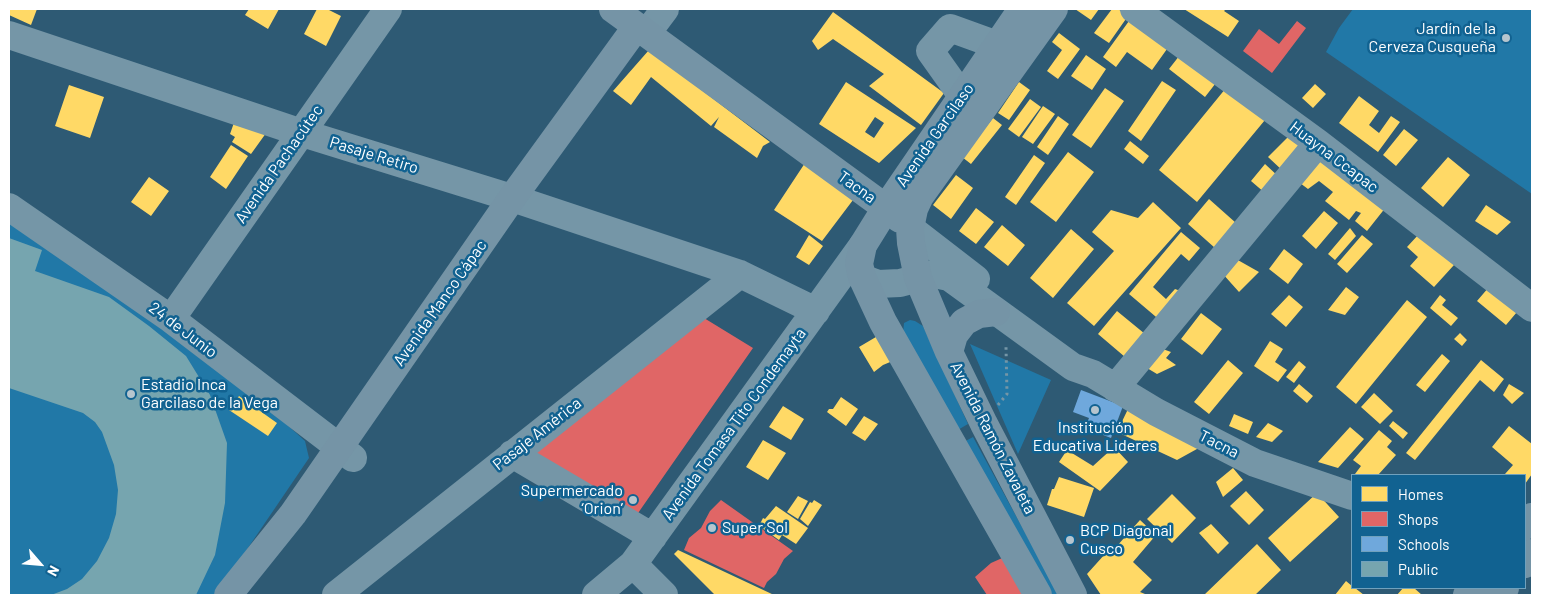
<!DOCTYPE html>
<meta charset="utf-8">
<style>
body{margin:0}
#map{position:relative;width:1541px;height:604px;overflow:hidden;background:#2e5a74;font-family:Barlow,sans-serif}
canvas{display:block}
.frame{position:absolute;inset:0;border:10px solid #fff;pointer-events:none}
.legend{position:absolute;left:1351px;top:474px;width:175px;height:115px;box-sizing:border-box;background:#116291;border:1px solid #70a1bd;margin:0;padding:6px 9px;list-style:none;font-size:15px;color:#fff}
.legend li{display:flex;align-items:center;gap:10px;height:25px}
.legend b{width:25px;border:1px solid #70a1bd}
.north{position:absolute;left:15px;top:539px;width:50px;height:50px;-webkit-text-stroke:4px #116291;paint-order:stroke;rotate:117deg;font-size:14px;font-weight:700;line-height:20px;text-align:center;color:#fff}
.north::after{content:'';display:block;margin:auto;width:18px;height:22px;background:#fff;clip-path:polygon(50% 0,100% 100%,50% 72%,0 100%)}
</style>
<div id="map">
<canvas width="1541" height="604"></canvas>
<div class="frame"></div>
<ul class="legend">
<li><b style="height:14px;background:#ffd966"></b>Homes</li>
<li><b style="height:14px;background:#e06666"></b>Shops</li>
<li><b style="height:14px;background:#6fa8dc"></b>Schools</li>
<li><b style="height:14px;background:#76a5af"></b>Public</li>
</ul>
<div class="north">N</div>
</div>
<script>
const c = document.querySelector('canvas').getContext('2d');
c.lineJoin = 'round';
function paint(path, color) { c.fillStyle = color; c.fill(path, 'evenodd'); }
const poly = rows => new Path2D(rows.map(r => 'M' + r).join(''));
function strokePath(path, color, width, dash) { c.strokeStyle = color; c.lineWidth = width; c.lineCap = dash ? 'butt' : 'round'; c.setLineDash(dash || []); c.stroke(path); }
function drawText(font, color, halo, rows, align = 'center') {
  c.font = font + ' Barlow,sans-serif'; c.lineWidth = 5; c.setLineDash([]); c.textBaseline = 'middle'; c.strokeStyle = halo; c.fillStyle = color; for (const [text, x, y, turn = 0] of rows) {
    c.save(); c.translate(x, y); c.rotate((+turn || 0) * Math.PI / 180); c.textAlign = isNaN(turn) ? turn : align; if (halo) c.strokeText(text, 0, 0); c.fillText(text, 0, 0); c.restore();
  }
}
const green = poly([
 [1353,9,1532,9,1532,194,1326,52,1339,28],
 [9,211,200,346,305,441,309,458,216,595,9,595],
 [910,320,915,321,923,326,968,424,956,431,903,333,904,323],
 [970,344,1051,380,1018,454],
 [973,437,1059,595,1044,595,962,443]
]);
const homes = poly([
 [9,9,37,9,31,25,9,15],
 [249,9,279,9,268,29,245,15],
 [317,9,327,9,341,16,326,46,304,34],
 [1075,9,1099,9,1091,20],
 [1112,9,1118,9,1128,16,1109,43,1094,33],
 [1184,9,1226,9,1224,11,1239,21,1228,37],
 [833,12,944,93,921,125,869,86,884,74,833,39,818,50,812,41],
 [1129,21,1167,49,1152,70,1127,52,1116,67,1103,57],
 [1059,33,1080,49,1058,79,1047,71,1062,50,1052,42],
 [649,50,770,142,763,146,757,158,714,127,719,117,711,126,651,77,631,105,613,91],
 [1183,51,1219,79,1205,97,1169,69],
 [1086,55,1106,69,1092,90,1071,76],
 [1162,81,1176,90,1141,141,1128,131],
 [846,82,916,128,879,163,819,124],
 [875,117,884,123,874,138,865,132],
 [1019,82,1030,90,1009,120,998,113],
 [1315,84,1326,94,1313,108,1302,98],
 [69,85,104,97,90,138,55,126],
 [1105,88,1124,101,1091,148,1072,135],
 [1226,88,1265,120,1197,202,1159,170],
 [1359,96,1379,111,1369,125,1379,133,1391,116,1400,122,1378,152,1339,123],
 [1030,99,1041,107,1019,137,1008,129],
 [1043,106,1055,114,1033,144,1022,137],
 [1058,116,1069,124,1048,155,1037,147],
 [236,117,269,129,251,154,232,142,235,137,230,134],
 [993,118,1002,125,971,164,962,157],
 [1404,129,1418,140,1396,166,1383,155],
 [1290,135,1303,143,1283,171,1268,157],
 [1130,141,1149,156,1143,164,1124,149],
 [231,145,248,156,226,189,210,177],
 [1068,152,1094,172,1056,222,1030,202],
 [1317,154,1386,207,1367,231,1355,221,1361,213,1356,211,1349,220,1325,201,1333,192,1319,181,1308,189,1296,180],
 [1034,155,1045,163,1016,205,1005,197],
 [1448,157,1470,175,1443,207,1421,188],
 [805,163,853,200,822,241,774,210],
 [1265,164,1279,177,1265,193,1251,181],
 [956,175,973,188,951,219,933,205],
 [149,177,169,191,151,216,131,202],
 [1209,199,1236,223,1215,248,1188,224],
 [1153,202,1181,228,1094,326,1067,303,1114,251,1092,232,1111,210,1138,218],
 [1486,205,1511,222,1497,235,1475,221],
 [976,208,994,222,976,244,959,231],
 [1324,211,1338,223,1316,249,1302,236],
 [1002,225,1025,245,1008,266,984,247],
 [1350,228,1356,236,1335,260,1328,254],
 [1071,229,1094,249,1053,298,1030,278],
 [1181,232,1200,248,1189,261,1181,254,1153,287,1166,299,1175,289,1186,293,1162,322,1129,294],
 [1419,234,1454,265,1434,287,1410,266,1418,257,1407,247],
 [809,235,823,246,809,265,796,257],
 [1362,235,1373,244,1347,273,1337,264],
 [1284,249,1303,264,1288,284,1269,269],
 [1236,259,1259,272,1239,292,1222,273],
 [1346,287,1359,297,1345,315,1328,310],
 [1489,287,1517,312,1506,325,1477,301],
 [1289,295,1303,307,1286,327,1271,314],
 [1440,295,1446,300,1442,305,1458,318,1451,326,1430,308],
 [1407,300,1427,317,1356,404,1336,387],
 [1117,311,1145,334,1125,357,1098,334],
 [1201,313,1222,329,1202,355,1181,339],
 [1460,333,1467,340,1462,346,1454,339],
 [881,334,895,360,883,365,874,372,859,347],
 [1270,341,1283,349,1275,362,1287,370,1278,382,1254,366],
 [1160,348,1171,352,1166,358,1176,365,1157,374,1147,368],
 [1442,354,1450,361,1425,392,1416,385],
 [1228,360,1243,373,1209,414,1194,402],
 [1481,360,1504,379,1494,392,1480,380,1415,460,1406,453],
 [1299,361,1306,367,1294,383,1286,377],
 [1299,384,1313,396,1307,403,1293,391],
 [1509,384,1524,393,1512,404,1503,395],
 [1374,393,1393,411,1380,424,1361,407],
 [239,396,277,423,268,436,229,410],
 [841,397,858,409,846,426,827,412,829,409,833,409],
 [783,406,804,419,791,440,769,427],
 [1128,409,1206,444,1177,460,1117,432],
 [1234,414,1253,422,1248,434,1229,426],
 [864,416,878,424,865,441,852,433],
 [1393,421,1408,433,1403,439,1389,426],
 [1268,423,1283,431,1272,442,1256,437],
 [1509,426,1532,444,1532,474,1525,484,1525,475,1505,474,1513,465,1492,447],
 [1350,427,1364,439,1338,468,1318,462],
 [1379,430,1392,441,1387,447,1396,455,1378,475,1355,474,1361,466,1353,460],
 [763,440,786,453,768,480,746,467],
 [1114,447,1128,462,1100,491,1059,462,1067,450,1093,466],
 [1233,468,1243,480,1223,497,1216,482],
 [1059,477,1094,488,1084,517,1047,505,1052,489,1054,489],
 [1246,491,1264,510,1249,525,1230,506],
 [1317,493,1339,517,1290,562,1268,538],
 [1172,494,1196,518,1172,543,1147,519],
 [798,496,808,501,798,519,787,512],
 [814,500,822,505,808,526,800,519,810,502,812,503],
 [776,506,808,528,796,544,782,535,779,540,759,526,763,518,765,519],
 [1140,520,1156,535,1133,562,1152,580,1140,592,1145,594,1143,595,1101,595,1087,574,1105,554,1109,555],
 [1211,524,1229,543,1218,554,1199,533],
 [1257,544,1281,570,1255,595,1204,595],
 [678,550,774,595,715,595,674,554],
 [1346,581,1352,586,1352,588,1355,588,1364,595,1335,595],
 [1403,588,1414,588,1422,595,1397,595]
]);
const shops = poly([
 [1297,21,1306,28,1272,73,1243,51,1259,29,1279,44],
 [704,318,753,348,636,516,530,456],
 [721,500,793,551,784,559,776,574,767,582,764,588,684,550,689,538,701,528,710,511],
 [1009,555,1032,595,987,595,975,577,991,563]
]);
const schools = poly([
 [1081,390,1123,406,1111,438,1085,428,1089,418,1073,412]
]);
const public = poly([
 [9,238,42,250,35,271,109,297,149,326,186,356,210,395,227,443,225,503,215,555,196,595,51,595,67,589,82,579,97,561,109,538,116,514,118,490,114,465,102,432,95,422,83,413,9,388]
]);
const path = poly([
 [998,405,1007,394,1006,347]
]);
const minor = poly([
 [1134,9,1318,143,1532,308],
 [647,33,665,9],
 [9,35,302,133,512,198,740,274,816,311],
 [962,96,930,51,950,28,997,45],
 [9,207,171,319,353,458],
 [910,228,976,279],
 [861,273,865,279,878,284,900,283,934,274,949,277,1073,367,1093,374,1156,412,1255,463,1352,496],
 [171,319,388,9],
 [1115,388,1318,143],
 [512,454,653,537],
 [633,564,664,595],
 [336,595,740,274],
 [596,595,633,564,863,245]
]);
const major = poly([
 [613,9,886,208,900,219],
 [1022,9,886,208,863,245,859,264,862,277,883,322,1038,595],
 [1054,9,920,196,914,209,910,228,911,243,918,278,949,352,984,424,1073,595],
 [949,352,954,335,964,322,979,314,996,312],
 [1525,526,1532,517],
 [1525,564,1532,553],
 [228,595,293,514,512,198,637,26],
 [1467,595,1473,588],
 [1498,595,1505,588]
]);
const markers = [
 [1506,38,5,"#b6c5ce"],
 [131,394,5,"#b6c5ce"],
 [1095,410,5,"#b6c5ce"],
 [633,500,5,"#b6c5ce"],
 [712,528,5,"#b6c5ce"],
 [1070,540,5,"#b6c5ce"]
];
const poiNames = [
 ["Jardín de la",1496,29,"right"],
 ["Cerveza Cusqueña",1496,47,"right"],
 ["Estadio Inca",141,385],
 ["Garcilaso de la Vega",141,403],
 ["Institución",1095,428,"center"],
 ["Educativa Lideres",1095,446,"center"],
 ["Supermercado",623,491,"right"],
 ["‘Orion’",623,509,"right"],
 ["Super Sol",722,528],
 ["BCP Diagonal",1080,531],
 ["Cusco",1080,549]
];
const streetNames = [
 ["Avenida Garcilaso",935,135,-55],
 ["Pasaje Retiro",374,155,17],
 ["Huayna Ccapac",1334,157,37],
 ["Avenida Pachacútec",279,164,-55],
 ["Tacna",857,187,36],
 ["Avenida Manco Cápac",440,303,-55],
 ["24 de Junio",183,330,37],
 ["Avenida Tomasa Tito Condemayta",734,424,-54],
 ["Pasaje América",537,434,-38],
 ["Avenida Ramón Zavaleta",993,438,63],
 ["Tacna",1219,444,27]
];
paint(green, '#2178a7');
paint(homes, '#ffd966');
paint(shops, '#e06666');
paint(schools, '#6fa8dc');
paint(public, '#76a5af');
strokePath(path, '#7596a7', 3, [2.5, 4]);
strokePath(minor, '#7596a7', 28);
strokePath(major, '#7594a6', 28);
for (const [x, y, r, color] of markers) { const dot = new Path2D(); dot.arc(x, y, r, 0, 2 * Math.PI); c.fillStyle = color; c.fill(dot); strokePath(dot, '#116291', 2); }
drawText('16px', '#fff', '#116291', poiNames, 'left');
drawText('16px', '#fff', '#116291', streetNames);
</script>
